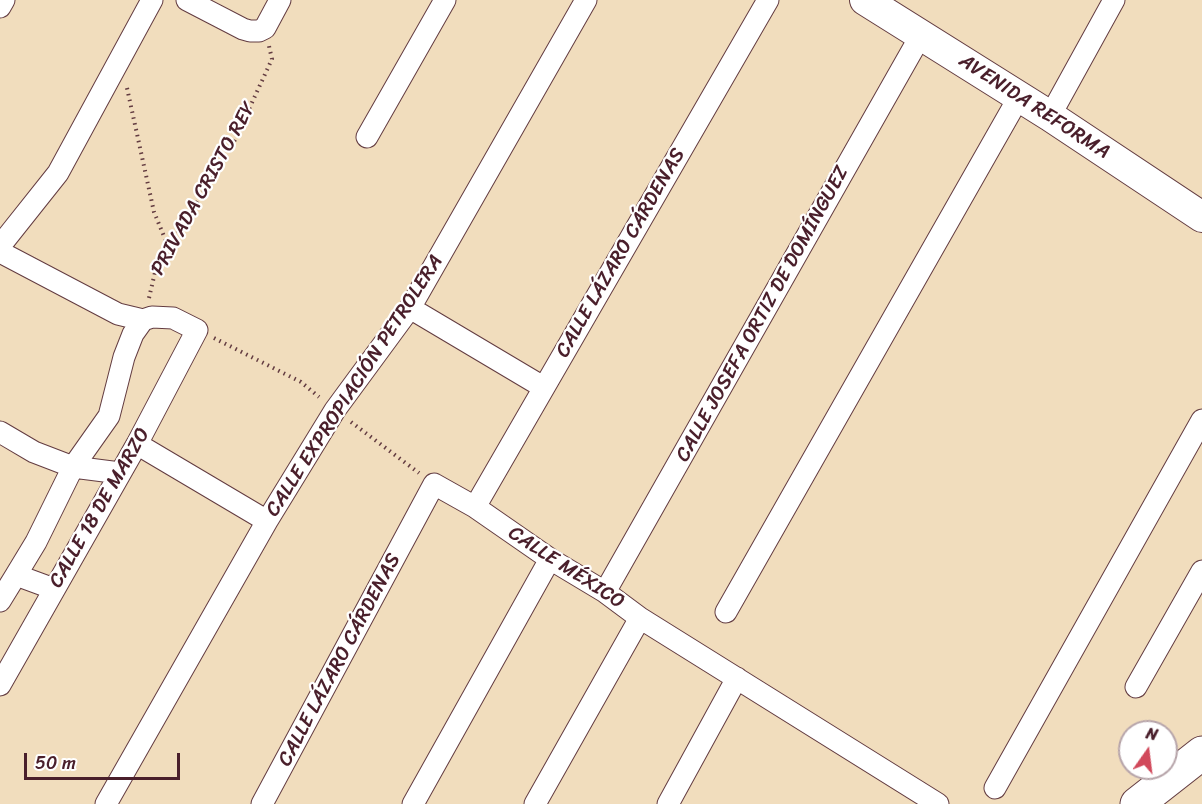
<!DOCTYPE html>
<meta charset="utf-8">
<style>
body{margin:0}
#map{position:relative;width:1202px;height:804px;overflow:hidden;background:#f1ddbd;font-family:Sriracha,sans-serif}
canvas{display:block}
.north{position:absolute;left:1118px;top:720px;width:60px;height:60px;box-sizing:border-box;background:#fff;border:2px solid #b7a5aa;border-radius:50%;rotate:14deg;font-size:16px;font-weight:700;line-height:24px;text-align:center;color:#4a1f2b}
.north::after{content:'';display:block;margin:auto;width:21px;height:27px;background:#d1495b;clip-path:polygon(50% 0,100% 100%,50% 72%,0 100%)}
.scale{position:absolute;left:24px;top:753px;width:156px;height:27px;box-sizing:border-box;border:3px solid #4a1f2b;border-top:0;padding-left:8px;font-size:18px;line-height:21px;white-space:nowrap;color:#4a1f2b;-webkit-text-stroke:4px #fff;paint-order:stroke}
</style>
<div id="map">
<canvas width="1202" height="804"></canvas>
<div class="north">N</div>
<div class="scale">50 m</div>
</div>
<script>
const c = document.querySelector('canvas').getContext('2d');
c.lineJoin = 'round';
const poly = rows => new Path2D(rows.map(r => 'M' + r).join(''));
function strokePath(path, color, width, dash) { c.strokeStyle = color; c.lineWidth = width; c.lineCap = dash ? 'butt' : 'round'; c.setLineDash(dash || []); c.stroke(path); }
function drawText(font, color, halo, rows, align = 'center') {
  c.font = font + ' Sriracha,sans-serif'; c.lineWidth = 4.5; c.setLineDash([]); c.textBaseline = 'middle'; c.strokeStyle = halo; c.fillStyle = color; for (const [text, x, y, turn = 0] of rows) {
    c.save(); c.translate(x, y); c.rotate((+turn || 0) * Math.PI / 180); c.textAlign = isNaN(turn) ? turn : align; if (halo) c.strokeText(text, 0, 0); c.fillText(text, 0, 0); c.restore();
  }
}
const path = poly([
 [127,88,154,212,168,246],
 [149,298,156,268,232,146,272,59,269,46],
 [214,338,301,382,319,397],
 [351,422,419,473]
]);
const street = poly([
 [187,0,243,29,250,31,259,31,265,28,280,0],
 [0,7,4,0],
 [1050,116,1114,0],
 [367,137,445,0],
 [0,246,58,173,152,0],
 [0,252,118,314,143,320,152,317,173,318,197,330,137,444,0,685],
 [410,308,543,387],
 [0,432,34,452,73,467,120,473],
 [137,444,267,521],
 [475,507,768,0],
 [16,575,36,542,73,467,109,416,124,357,133,334,143,320],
 [605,592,921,35],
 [0,601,16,575,54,589],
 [726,612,1019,97],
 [1136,687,1202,571],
 [995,788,1202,420],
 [106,804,267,521,335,410,410,308,586,0],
 [262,804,434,484,475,507,550,559,605,592,640,618,938,804],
 [413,804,550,559],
 [535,804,640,618],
 [668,804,737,678]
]);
const secondary = poly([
 [865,0,1050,116,1202,217]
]);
const highway = poly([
 [1137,804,1202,753]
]);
const streetNames = [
 ["AVENIDA REFORMA",1034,107,33],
 ["PRIVADA CRISTO REY",204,189,-61],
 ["CALLE LÁZARO CÁRDENAS",621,253,-60],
 ["CALLE JOSEFA ORTIZ DE DOMÍNGUEZ",763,314,-61],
 ["CALLE EXPROPIACIÓN PETROLERA",355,386,-57],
 ["CALLE 18 DE MARZO",100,508,-60],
 ["CALLE MÉXICO",566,568,33],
 ["CALLE LÁZARO CÁRDENAS",340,660,-62]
];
strokePath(street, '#633c41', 23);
strokePath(secondary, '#633c41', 32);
strokePath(highway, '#633c41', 35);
strokePath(path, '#633c41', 4, [1.5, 4.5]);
strokePath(street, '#fff', 21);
strokePath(secondary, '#fff', 30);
strokePath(highway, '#fff', 33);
drawText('20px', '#4a1f2b', '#fff', streetNames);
</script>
